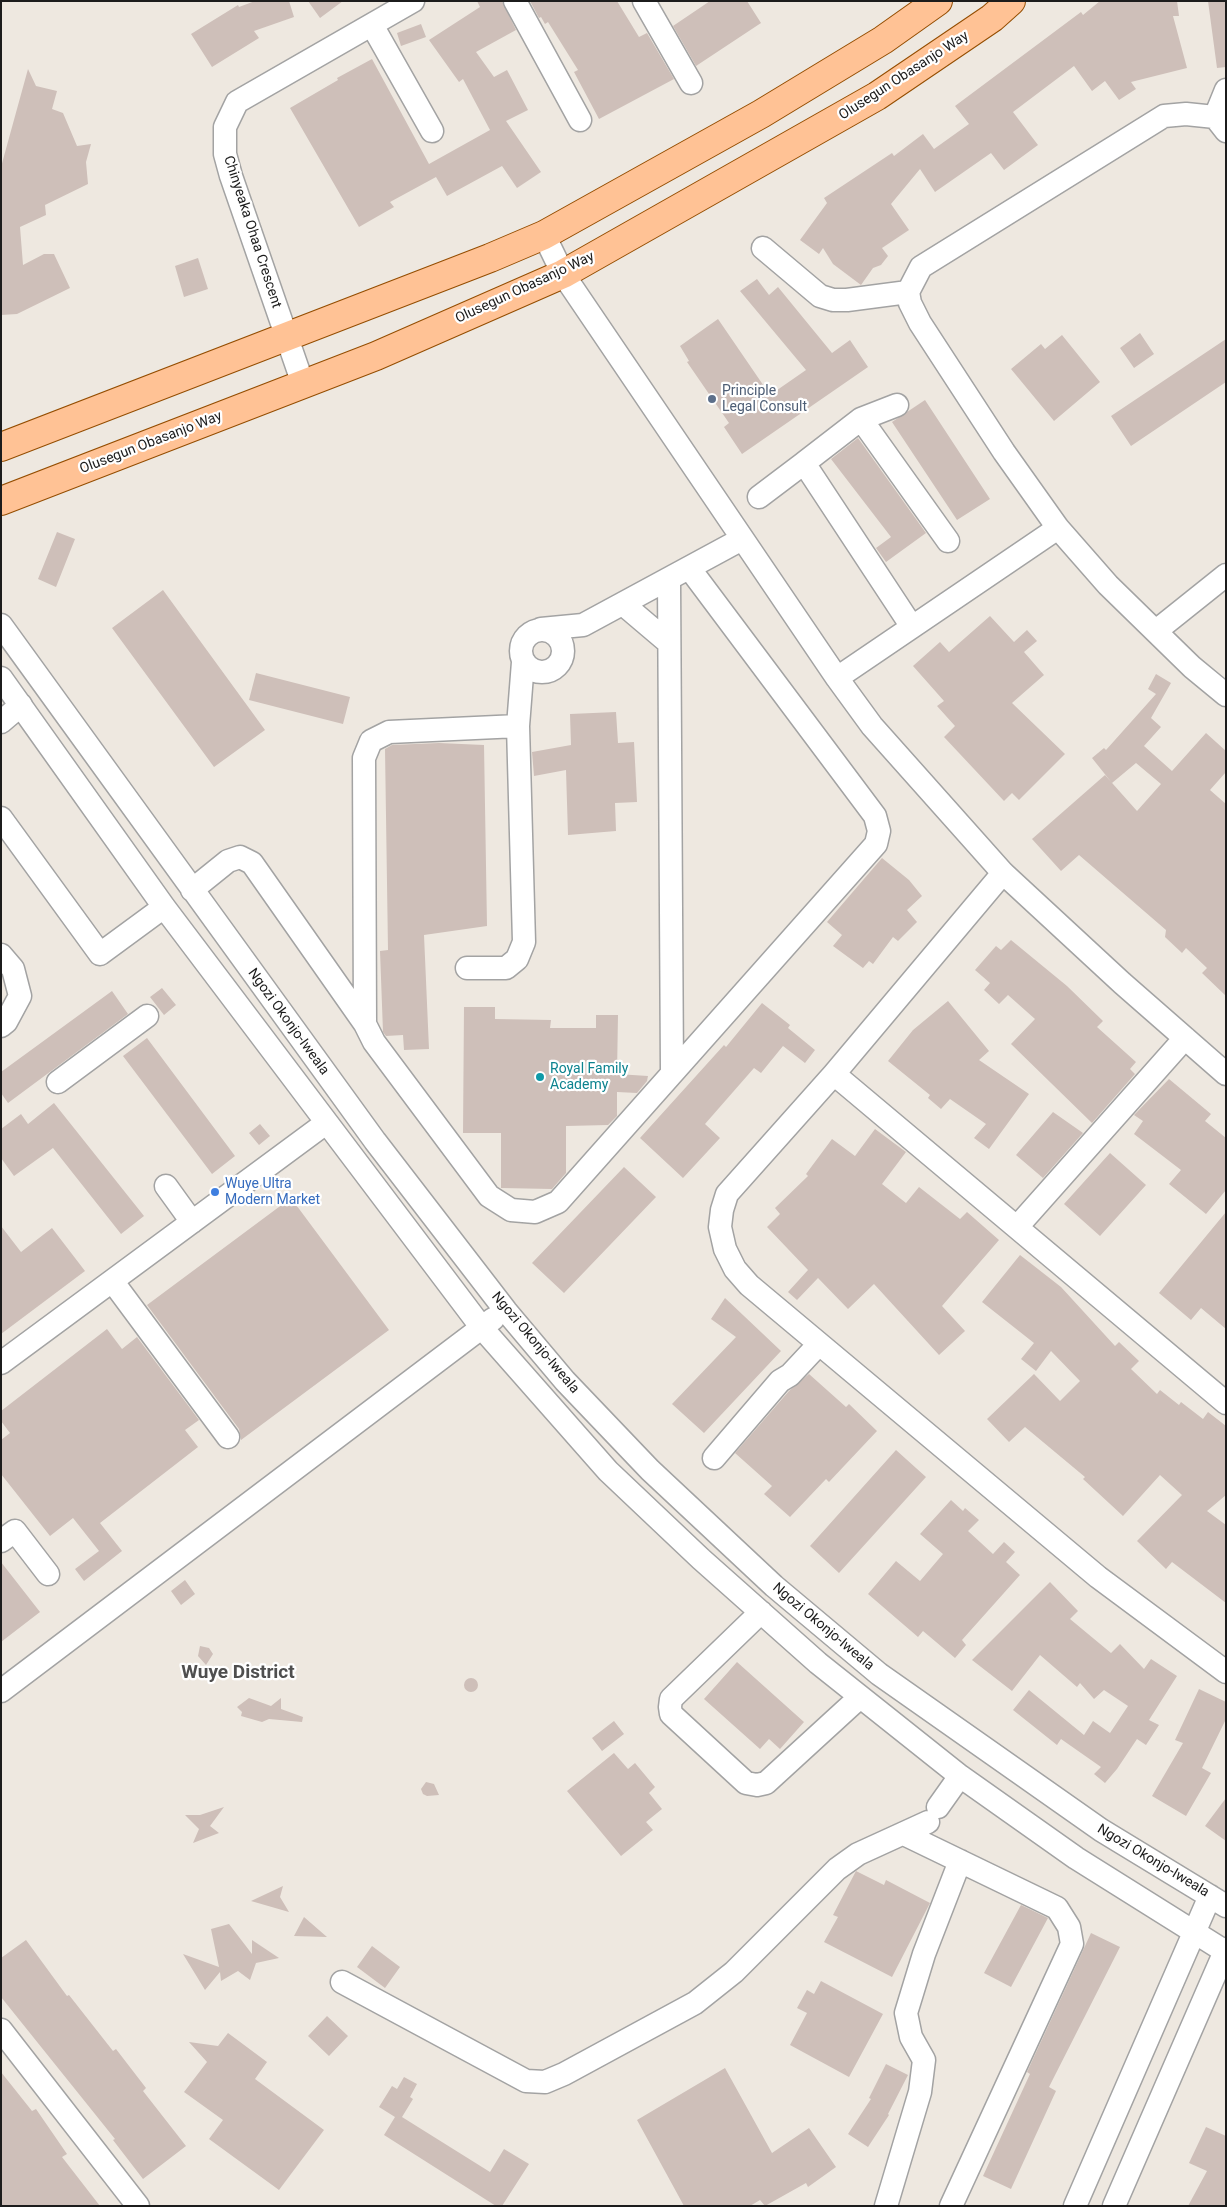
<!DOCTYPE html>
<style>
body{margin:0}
#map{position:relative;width:1227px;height:2207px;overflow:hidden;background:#eee8e0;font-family:Roboto,sans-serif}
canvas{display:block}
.frame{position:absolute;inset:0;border:2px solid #1c1c1c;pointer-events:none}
</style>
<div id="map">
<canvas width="1227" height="2207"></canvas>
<div class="frame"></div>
</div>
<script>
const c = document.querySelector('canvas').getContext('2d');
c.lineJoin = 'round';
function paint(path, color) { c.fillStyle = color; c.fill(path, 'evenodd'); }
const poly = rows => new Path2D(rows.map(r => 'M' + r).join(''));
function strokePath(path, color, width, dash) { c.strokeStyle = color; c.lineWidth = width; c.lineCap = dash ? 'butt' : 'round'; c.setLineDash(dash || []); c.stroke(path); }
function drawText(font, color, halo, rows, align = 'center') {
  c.font = font + ' Roboto,sans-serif'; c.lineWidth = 4.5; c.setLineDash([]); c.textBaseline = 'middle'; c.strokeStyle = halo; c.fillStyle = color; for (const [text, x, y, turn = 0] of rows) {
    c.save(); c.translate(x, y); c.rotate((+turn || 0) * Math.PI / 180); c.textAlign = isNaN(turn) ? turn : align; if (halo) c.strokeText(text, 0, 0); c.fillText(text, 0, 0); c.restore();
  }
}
const building = poly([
 [255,1,289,1,294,17,254,31,259,38,212,67,191,34,238,5,239,7],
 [308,1,343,1,320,18],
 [477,1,502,1,516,30,476,52,494,77,507,70,528,110,506,121,541,172,517,188,502,166,447,196,436,177,390,202,394,207,359,227,290,108,338,80,337,78,372,59,429,164,490,130,463,79,459,82,429,40,480,7],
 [530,1,617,1,639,37,647,33,674,79,599,119,574,72,578,70,548,22,545,24,541,17,539,18],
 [710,1,747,1,761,23,696,66,673,26],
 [1100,1,1177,1,1179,16,1173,16,1187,68,1131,82,1136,89,1119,100,1105,81,1092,91,1074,66,1013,112,1038,145,1004,170,991,153,935,192,920,169,891,204,909,230,882,248,888,256,881,265,873,268,861,285,833,264,823,248,819,254,800,240,827,203,824,198,892,153,894,156,923,134,934,149,969,124,955,106,1081,12,1083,15],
 [1208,1,1226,1,1226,67,1217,68],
 [421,24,426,37,401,46,397,33],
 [28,69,36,86,57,91,52,109,63,113,77,146,91,144,86,162,88,184,45,205,46,215,20,227,23,265,44,254,54,254,70,288,17,314,1,315,1,167],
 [198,258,208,289,184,297,175,266],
 [757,279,769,295,778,287,832,353,850,340,868,367,742,454,724,427,729,423,687,362,689,361,680,346,718,319,770,395,806,370,740,291],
 [1140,333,1154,354,1134,368,1120,348],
 [1062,335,1100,382,1054,421,1011,369,1041,344,1045,349],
 [1226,339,1226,382,1131,446,1111,416],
 [925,400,990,499,957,520,892,422],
 [858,438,926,533,886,562,876,548,891,537,831,459],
 [57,532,75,539,56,587,38,579],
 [163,590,265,730,214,767,112,628],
 [990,616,1014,642,1027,630,1037,641,1024,652,1044,675,1012,703,1065,754,1019,800,1012,793,1004,801,944,737,955,726,937,706,944,701,913,666,940,642,949,652],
 [256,673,350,697,343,724,249,700],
 [1156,674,1171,683,1151,718,1161,727,1144,746,1172,771,1206,733,1226,751,1226,772,1210,790,1226,804,1226,996,1202,973,1207,968,1186,948,1182,953,1165,937,1166,930,1079,855,1061,871,1032,839,1105,775,1137,811,1161,784,1136,763,1112,783,1092,758,1104,748,1106,750,1156,694,1148,689],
 [616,712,618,743,634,742,637,802,615,803,616,831,568,835,566,770,534,776,532,752,571,745,570,714],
 [439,743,484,745,487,926,424,935,429,1049,404,1050,403,1035,386,1036,383,1032,380,951,388,950,385,749,392,745],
 [882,858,909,880,922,896,907,910,917,922,898,941,893,937,873,964,869,961,863,968,833,946,842,935,827,922],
 [1011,940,1067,986,1103,1021,1097,1027,1136,1062,1130,1069,1135,1074,1092,1123,1011,1044,1035,1019,1008,995,999,1004,984,990,990,983,975,970,996,946,1001,950],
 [162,988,176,1005,164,1015,150,997],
 [112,991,128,1014,8,1103,1,1093,1,1072],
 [948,1001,989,1051,979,1060,1029,1094,989,1149,974,1138,986,1124,950,1099,941,1109,928,1098,930,1095,888,1061,913,1030],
 [762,1003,790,1025,788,1028,815,1050,805,1063,783,1046,761,1073,754,1068,705,1124,720,1138,683,1178,640,1138,724,1045,726,1047],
 [464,1007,495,1007,495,1019,551,1020,550,1028,596,1028,596,1015,618,1015,617,1074,648,1076,647,1081,637,1093,617,1092,617,1116,608,1125,566,1126,566,1173,552,1189,501,1188,501,1133,463,1133],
 [147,1038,235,1156,212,1174,123,1056],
 [1169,1079,1211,1114,1205,1121,1226,1138,1226,1190,1206,1214,1169,1184,1181,1170,1134,1134,1143,1121,1134,1115],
 [54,1103,144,1216,121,1234,53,1148,14,1176,1,1158,1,1129,21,1114,28,1124],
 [1053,1112,1083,1133,1043,1178,1016,1155],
 [260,1124,270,1136,259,1145,249,1133],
 [875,1129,906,1152,882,1184,906,1203,919,1187,960,1219,967,1212,999,1240,942,1306,965,1331,939,1355,874,1284,848,1309,818,1278,797,1300,788,1292,808,1270,767,1227,780,1214,775,1208,808,1176,806,1174,832,1139,855,1156],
 [1110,1153,1146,1185,1100,1236,1064,1204],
 [624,1167,656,1197,564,1293,532,1263],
 [291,1198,389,1330,241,1440,239,1429,147,1305],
 [1226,1212,1226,1329,1201,1308,1191,1320,1159,1293],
 [1,1226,21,1252,52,1228,85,1271,1,1334],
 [1020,1255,1061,1287,1115,1346,1119,1342,1139,1361,1131,1369,1157,1394,1160,1390,1179,1405,1181,1402,1203,1419,1208,1412,1226,1426,1226,1495,1207,1511,1226,1525,1226,1603,1172,1562,1166,1569,1137,1541,1182,1495,1160,1475,1123,1516,1083,1479,1085,1477,1025,1427,1009,1442,987,1419,1034,1374,1060,1401,1080,1381,1051,1351,1036,1371,1021,1359,1034,1343,982,1302],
 [725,1298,781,1351,704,1433,672,1404,736,1337,711,1319],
 [107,1329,122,1349,137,1337,199,1420,185,1430,198,1447,100,1523,122,1551,84,1581,75,1569,99,1551,73,1518,50,1536,1,1474,1,1440,10,1433,1,1421,1,1411],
 [809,1374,846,1407,849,1404,877,1431,829,1482,826,1479,790,1517,764,1494,772,1486,735,1453,789,1391],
 [896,1450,926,1477,839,1573,810,1546],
 [951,1500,963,1511,965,1508,979,1520,968,1531,993,1554,1004,1542,1015,1552,1006,1562,1020,1575,962,1640,966,1645,955,1658,923,1631,918,1637,868,1594,896,1561,920,1581,943,1554,920,1534],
 [1,1562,40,1612,1,1642],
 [185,1580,195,1594,181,1605,171,1591],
 [1050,1582,1078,1611,1070,1619,1111,1653,1120,1644,1144,1669,1151,1659,1177,1676,1149,1720,1159,1725,1146,1745,1137,1739,1117,1769,1105,1783,1094,1774,1101,1767,1061,1739,1057,1745,1013,1710,1029,1690,1084,1735,1093,1721,1110,1733,1128,1706,1104,1690,1094,1699,1080,1683,1077,1687,1040,1655,1012,1691,972,1660],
 [200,1646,209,1648,213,1654,206,1665,198,1656],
 [737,1662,804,1722,780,1749,769,1739,760,1749,704,1699],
 '464 1685a7 7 0 1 1 14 0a7 7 0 1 1-14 0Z',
 [1199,1689,1226,1702,1226,1719,1202,1768,1211,1773,1186,1816,1152,1796,1183,1743,1175,1740],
 [249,1698,271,1706,281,1698,281,1709,303,1717,302,1722,269,1719,262,1722,241,1716,242,1712,237,1707],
 [614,1721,624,1734,602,1751,592,1738],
 [614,1753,628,1769,635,1763,655,1787,649,1793,662,1809,646,1822,653,1830,621,1856,567,1791],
 [426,1782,434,1784,439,1795,427,1796,423,1794,421,1789],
 [1226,1798,1226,1841,1205,1826],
 [224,1807,210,1826,219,1833,193,1843,199,1829,185,1815,200,1815],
 [856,1871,884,1885,886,1880,930,1903,892,1977,824,1942,838,1917,833,1915],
 [283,1886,280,1897,289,1912,251,1901],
 [1021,1905,1048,1918,1011,1987,984,1973],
 [304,1917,327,1937,294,1936],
 [229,1924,252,1954,252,1940,279,1958,256,1963,250,1980,238,1971,221,1981,220,1972,205,1990,183,1954,219,1967,211,1929],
 [1091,1933,1120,1947,1049,2087,1056,2091,1011,2189,983,2176,1030,2074,1027,2072],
 [26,1940,67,1996,69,1995,113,2051,116,2049,146,2088,143,2091,186,2146,143,2179,113,2140,115,2139,1,1997,1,1958],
 [372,1946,400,1967,385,1988,357,1967],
 [821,1981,883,2014,849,2077,790,2045,807,2013,797,2008,807,1990,814,1994],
 [327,2016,348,2036,329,2056,308,2036],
 [228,2033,267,2062,255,2079,324,2130,279,2190,209,2139,223,2120,184,2092,207,2062,189,2042,218,2046],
 [886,2064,908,2075,888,2114,889,2115,868,2147,848,2134,871,2099,869,2098],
 [725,2068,772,2153,809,2128,836,2167,808,2187,806,2183,765,2206,760,2200,750,2206,684,2206,637,2120],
 [1,2072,32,2111,36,2109,67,2154,62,2157,100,2206,1,2206],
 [404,2077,417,2084,410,2097,413,2099,402,2117,490,2172,504,2149,529,2164,502,2206,496,2206,384,2135,395,2117,379,2107,392,2086,397,2089],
 [1206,2127,1226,2136,1226,2206,1188,2206,1207,2171,1189,2163]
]);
const minor = poly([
 [515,1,580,120],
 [644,1,691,83],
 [372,25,432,131],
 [1215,117,1226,90],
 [1226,131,1215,117,1186,114,1164,116,921,267,908,292,910,303,920,323,1004,452,1058,528,1108,585,1192,667,1226,695],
 [544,235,563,274,837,678,872,726,1003,873,1122,983,1226,1074],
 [763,248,820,296,833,300,847,300,908,292],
 [303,384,231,176,225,154,225,127,237,102,413,1],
 [861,419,948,541],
 [804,463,861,419,897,405],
 [759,497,804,463,912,627],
 [669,580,672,1072],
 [623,604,669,643],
 [1,625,375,1141,506,1311,565,1381,650,1470,774,1586,879,1674,1101,1830,1226,1906],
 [541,629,583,625,742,539],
 '521 651a21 21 0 1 1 42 0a21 21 0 1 1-42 0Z',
 [1156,631,1226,575],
 [1,678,164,907,482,1328,608,1471,701,1559,818,1663,960,1776,1076,1858,1226,1952],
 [837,678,1058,528],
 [1,722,21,705],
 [518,726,389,732,371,741,364,758,365,1024,374,1042,489,1196,511,1210,535,1212,558,1202,876,844,879,831,875,816,690,569],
 [1,818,100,954,164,907],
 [1003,873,834,1074,727,1194,722,1210,720,1227,725,1249,735,1269,749,1285,1098,1577,1226,1672],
 [192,890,228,861,240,857,252,863,365,1024],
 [1,955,13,969,20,996,6,1022,1,1026],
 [467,968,506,968,517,959,524,942,518,726,523,662],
 [834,1074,1226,1403],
 [58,1082,147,1016],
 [166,1186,192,1222],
 [1017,1227,1185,1038],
 [113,1282,228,1437],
 [1,1363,326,1123],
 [714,1458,780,1381,790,1375,819,1344],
 [1,1541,15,1531,48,1574],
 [761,1612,671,1699,670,1707,671,1714,746,1783,757,1785,766,1783,860,1697],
 [1,1691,493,1319],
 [938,1807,960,1776],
 [904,1834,1057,1908,1069,1927,1072,1944,951,2206],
 [342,1982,526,2081,545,2082,564,2074,695,2003,734,1972,837,1869,858,1854,928,1822],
 [1,2030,138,2206],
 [886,2206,920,2092,924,2060,911,2037,906,2013,924,1954,960,1861],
 [1075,2206,1210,1896],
 [1114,2206,1226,1949]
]);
const major = poly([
 [1,447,490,258,544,235,761,114,883,40,938,1],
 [1,501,376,356,563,274,877,96,992,18,1011,1]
]);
const markers = [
 [712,399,5,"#5c6f8a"],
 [540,1077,5,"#0f9aa8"],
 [215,1192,5,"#3f7fe0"]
];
const streetNames = [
 ["Olusegun Obasanjo Way",904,76,-33],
 ["Chinyeaka Ohaa Crescent",252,232,72],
 ["Olusegun Obasanjo Way",525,288,-25],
 ["Olusegun Obasanjo Way",151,443,-21],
 ["Ngozi Okonjo-Iweala",288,1022,54],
 ["Ngozi Okonjo-Iweala",535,1343,50],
 ["Ngozi Okonjo-Iweala",823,1627,40],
 ["Ngozi Okonjo-Iweala",1153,1861,31]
];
const serviceNames = [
 ["Principle",722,391],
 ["Legal Consult",722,407]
];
const cultureNames = [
 ["Royal Family",550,1069],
 ["Academy",550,1085]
];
const shopNames = [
 ["Wuye Ultra",225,1184],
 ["Modern Market",225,1200]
];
const districtNames = [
 ["Wuye District",238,1673]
];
paint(building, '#cebfb9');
strokePath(minor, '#a3a3a3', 25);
strokePath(major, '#944d00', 30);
strokePath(minor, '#fff', 22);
strokePath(major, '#ffc295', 28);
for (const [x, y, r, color] of markers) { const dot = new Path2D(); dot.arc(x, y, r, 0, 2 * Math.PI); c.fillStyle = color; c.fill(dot); strokePath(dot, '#fff', 2); }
drawText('14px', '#1c1c1c', '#fff', streetNames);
drawText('14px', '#4e5e75', '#fff', serviceNames, 'left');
drawText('14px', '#0d838f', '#fff', cultureNames, 'left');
drawText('14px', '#366cbe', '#fff', shopNames, 'left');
drawText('bold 19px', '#4f4f4f', '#fff', districtNames);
</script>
